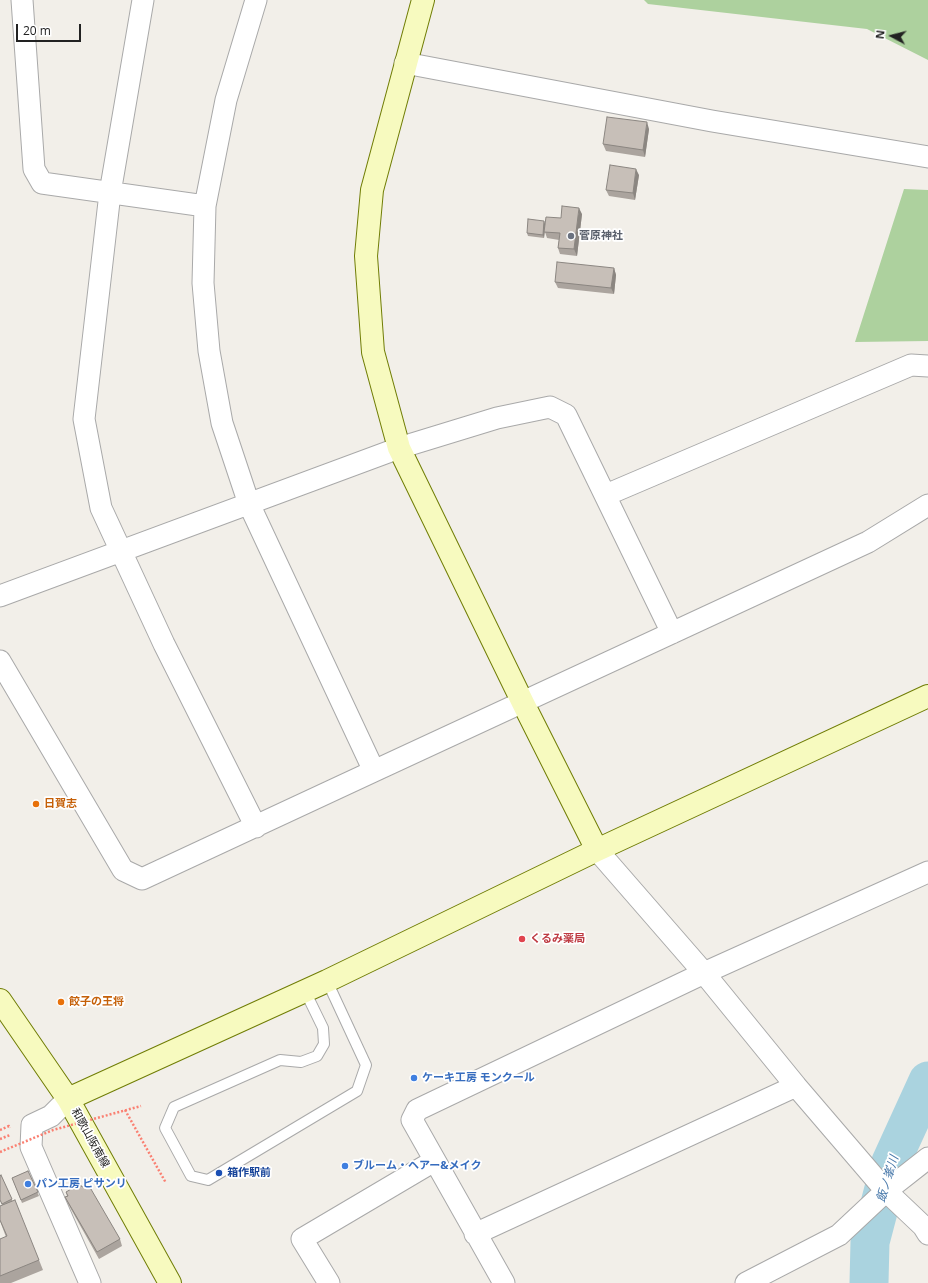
<!DOCTYPE html>
<meta charset="utf-8">
<style>
body{margin:0}
#map{position:relative;width:928px;height:1283px;overflow:hidden;background:#f2efe9;font-family:"Open Sans",sans-serif}
canvas{display:block}
.north{position:absolute;left:872px;top:16px;width:40px;height:40px;-webkit-text-stroke:3px #fff;paint-order:stroke;rotate:277deg;font-size:11px;font-weight:700;line-height:16px;text-align:center;color:#222}
.north::after{content:'';display:block;margin:auto;width:14px;height:18px;background:#222;clip-path:polygon(50% 0,100% 100%,50% 72%,0 100%)}
.scale{position:absolute;left:16px;top:24px;width:65px;height:18px;box-sizing:border-box;border:2px solid #222;border-top:0;padding-left:5px;font-size:12px;line-height:14px;white-space:nowrap;color:#222;-webkit-text-stroke:3px #fff;paint-order:stroke}
</style>
<div id="map">
<canvas width="928" height="1283"></canvas>
<div class="north">N</div>
<div class="scale">20 m</div>
</div>
<script>
const c = document.querySelector('canvas').getContext('2d');
c.lineJoin = 'round';
function paint(path, color) { c.fillStyle = color; c.fill(path, 'evenodd'); }
const poly = rows => new Path2D(rows.map(r => 'M' + r).join(''));
function strokePath(path, color, width, dash) { c.strokeStyle = color; c.lineWidth = width; c.lineCap = dash ? 'butt' : 'round'; c.setLineDash(dash || []); c.stroke(path); }
function drawText(font, color, halo, rows, align = 'center') {
  c.font = font + ' "Open Sans","Noto Sans JP",sans-serif'; c.lineWidth = 3.5; c.setLineDash([]); c.textBaseline = 'middle'; c.strokeStyle = halo; c.fillStyle = color; for (const [text, x, y, turn = 0] of rows) {
    c.save(); c.translate(x, y); c.rotate((+turn || 0) * Math.PI / 180); c.textAlign = isNaN(turn) ? turn : align; if (halo) c.strokeText(text, 0, 0); c.fillText(text, 0, 0); c.restore();
  }
}
const forest = poly([
 [644,0,928,0,928,60,867,29,648,4],
 [904,189,928,190,928,341,855,342]
]);
const river = poly([
 [869,1283,870,1242,891,1162,928,1081]
]);
const path = poly([
 [125,1110,166,1183],
 [0,1130,9,1126,10,1128],
 [0,1139,10,1135]
]);
const lane = poly([
 [305,991,323,1028,324,1044,317,1056,301,1062,280,1060,174,1107,165,1128,191,1176,208,1180,357,1091,366,1065,327,981]
]);
const street = poly([
 [22,0,34,169,42,183,205,206],
 [143,0,110,193,84,419,101,508,164,644,256,827],
 [405,63,712,121,928,157],
 [606,495,911,365,928,366],
 [0,596,399,448,497,418,550,407,566,415,672,633],
 [0,661,123,870,142,879,374,771,249,504,222,423,209,351,203,283,205,206,226,100,256,0],
 [374,771,868,542,928,505],
 [597,850,704,973,796,1086,886,1191,923,1226,928,1234],
 [68,1099,51,1116,32,1125,31,1147,90,1283],
 [475,1234,796,1086],
 [329,1283,302,1239,434,1161],
 [504,1283,412,1120,417,1110,704,973,928,872],
 [746,1283,839,1235,886,1191,928,1158]
]);
const secondary = poly([
 [423,0,372,190,366,256,373,352,399,448,523,703,597,850],
 [0,1000,68,1099,170,1283],
 [68,1099,327,981,597,850,928,696]
]);
const pathBridge = poly([
 [0,1152,53,1130,141,1106]
]);
const wall = poly([
 [649,129,645,157,606,151,603,144],
 [639,175,635,200,609,196,606,190],
 [582,214,577,256,560,254,558,248,559,240,547,238,545,232,544,238,528,236,527,233,544,221,545,224,561,218],
 [614,268,616,275,614,294,558,288,555,282],
 [28,1171,39,1196,22,1203,12,1178],
 [1,1175,39,1260,43,1270,11,1283,0,1283,0,1239,6,1237,0,1221,0,1206,2,1205,0,1200],
 [82,1187,120,1239,122,1246,99,1259,68,1204,65,1197,67,1196,66,1192]
]);
const shadedWall = poly([
 [647,122,649,129,645,157,643,150],
 [636,169,639,175,635,200,633,193],
 [579,208,582,214,577,256,574,249],
 [544,221,545,224,544,238,543,235],
 [614,268,616,275,614,294,611,288]
]);
const building = poly([
 [607,117,647,122,643,150,603,144,607,117],
 [610,165,636,169,633,193,606,190,610,165],
 [562,206,579,208,574,249,558,248,560,233,544,232,546,217,561,218,562,206],
 [528,219,544,221,543,235,527,233,528,219],
 [557,262,614,268,611,288,555,282,557,262],
 [28,1171,38,1192,21,1200,12,1178,28,1171],
 [1,1175,12,1199,2,1204,0,1200,0,1176,1,1175],
 [80,1184,82,1187,88,1184,120,1239,97,1252,65,1197,68,1196,66,1192,80,1184],
 [15,1200,39,1260,0,1276,0,1239,7,1236,0,1220,0,1206,15,1200]
]);
const markers = [
 [571,236,4,"#6b7280"],
 [36,804,4,"#e8710a"],
 [522,939,4,"#e0444e"],
 [61,1002,4,"#e8710a"],
 [414,1078,4,"#3f7fe0"],
 [345,1166,4,"#3f7fe0"],
 [219,1173,4,"#1a4fb4"],
 [28,1184,4,"#3f7fe0"]
];
const worshipNames = [
 ["菅原神社",579,236]
];
const foodNames = [
 ["日賀志",44,804],
 ["餃子の王将",69,1002]
];
const healthNames = [
 ["くるみ薬局",530,939]
];
const shopNames = [
 ["ケーキ工房 モンクール",422,1078],
 ["ブルーム・ヘアー&メイク",353,1166],
 ["パン工房 ピサンリ",36,1184]
];
const streetNames = [
 ["和歌山阪南線",90,1138,61]
];
const transitNames = [
 ["箱作駅前",227,1173]
];
const waterNames = [
 ["飯ノ峯川",888,1179,-73]
];
paint(forest, '#add19e');
strokePath(river, '#aad3df', 39);
strokePath(lane, '#a9a9a9', 12);
strokePath(street, '#a9a9a9', 23);
strokePath(secondary, '#707d05', 24);
strokePath(path, '#fa8072', 2.5, [2, 2]);
strokePath(lane, '#fff', 10);
strokePath(street, '#fff', 21);
strokePath(secondary, '#f7fabf', 22);
strokePath(pathBridge, '#fa8072', 2.5, [2, 2]);
paint(wall, '#aba49e');
paint(shadedWall, '#8b8681');
paint(building, '#c7bfb8');
strokePath(building, '#8b8681', 1);
for (const [x, y, r, color] of markers) { const dot = new Path2D(); dot.arc(x, y, r, 0, 2 * Math.PI); c.fillStyle = color; c.fill(dot); strokePath(dot, '#fff', 1.5); }
drawText('bold 11px', '#5b616d', '#fff', worshipNames, 'left');
drawText('bold 11px', '#c56008', '#fff', foodNames, 'left');
drawText('bold 11px', '#be3a42', '#fff', healthNames, 'left');
drawText('bold 11px', '#366cbe', '#fff', shopNames, 'left');
drawText('11px', '#222', '#fff', streetNames);
drawText('bold 11px', '#164399', '#fff', transitNames, 'left');
drawText('italic 12px', '#4a7aab', '#fff', waterNames);
</script>
